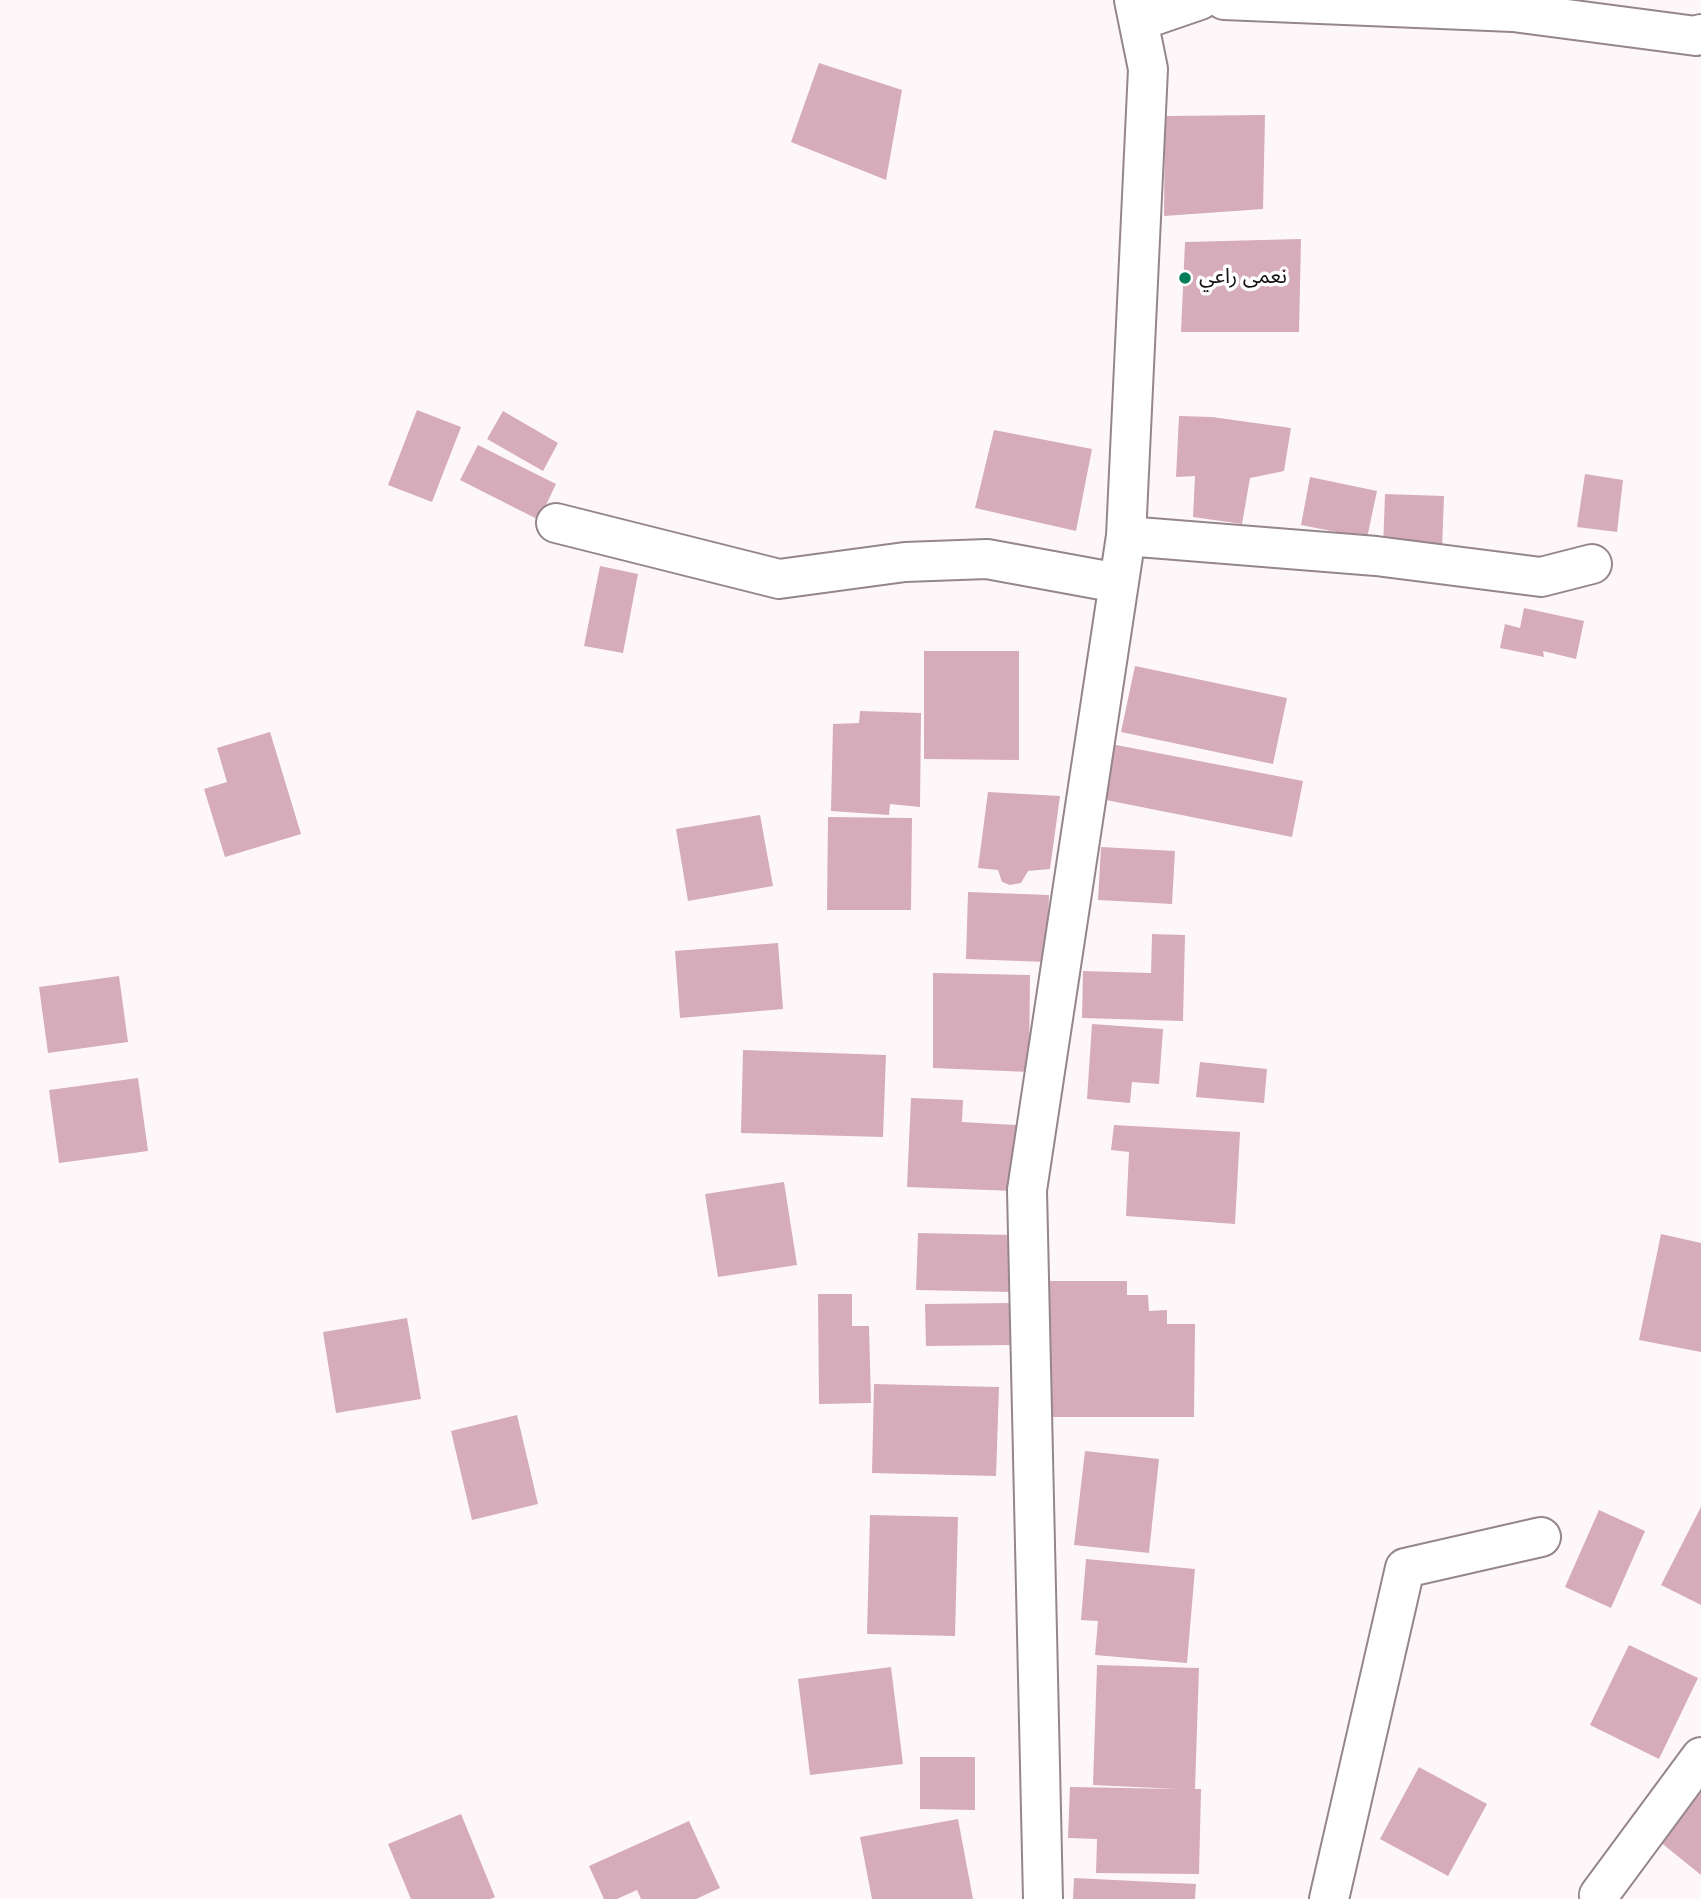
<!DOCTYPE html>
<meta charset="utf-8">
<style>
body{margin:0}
canvas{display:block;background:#fef7f9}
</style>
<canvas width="1701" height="1899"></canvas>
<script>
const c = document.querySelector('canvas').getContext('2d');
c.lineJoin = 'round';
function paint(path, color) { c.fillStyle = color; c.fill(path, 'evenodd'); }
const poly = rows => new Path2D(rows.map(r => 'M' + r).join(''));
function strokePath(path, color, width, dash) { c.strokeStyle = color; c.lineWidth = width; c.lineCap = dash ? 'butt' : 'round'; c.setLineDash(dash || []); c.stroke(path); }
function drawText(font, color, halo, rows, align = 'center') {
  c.font = font + ' Poppins,"Noto Sans Arabic",sans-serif'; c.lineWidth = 7; c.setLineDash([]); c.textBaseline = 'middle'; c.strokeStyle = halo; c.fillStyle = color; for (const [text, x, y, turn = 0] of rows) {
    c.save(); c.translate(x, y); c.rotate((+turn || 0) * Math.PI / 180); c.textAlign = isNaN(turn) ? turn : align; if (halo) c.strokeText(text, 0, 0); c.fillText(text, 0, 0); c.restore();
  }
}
const building = poly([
 [819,63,902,90,886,180,791,142],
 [1265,115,1263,209,1164,216,1165,116],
 [1301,239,1299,332,1181,332,1185,242],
 [417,410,461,427,432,502,388,485],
 [503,411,558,443,543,471,487,439],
 [1179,416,1212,417,1291,428,1284,471,1250,478,1242,524,1193,517,1195,476,1176,477],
 [994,430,1092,449,1076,531,975,508],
 [478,445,556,484,539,520,460,480],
 [1585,474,1623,480,1617,532,1577,527],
 [1310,477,1377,491,1367,538,1301,525],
 [1385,494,1444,496,1442,550,1383,549],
 [600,566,638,574,623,653,584,646],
 [1524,608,1584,621,1576,659,1543,651,1544,657,1500,648,1505,624,1520,628],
 [924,651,1019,651,1019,760,924,759],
 [1135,666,1287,698,1273,764,1121,732],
 [860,711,921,713,920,807,890,804,889,815,831,811,833,724,859,723],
 [270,732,301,834,225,857,204,789,227,782,217,748],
 [1111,744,1303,781,1292,837,1101,799],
 [988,792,1060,796,1050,869,1028,871,1021,883,1010,885,1002,882,998,870,978,868],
 [760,815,773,886,688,901,676,829],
 [828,817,912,818,911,910,827,910],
 [1101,847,1175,851,1172,904,1098,900],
 [968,892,1049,895,1047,962,966,959],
 [1152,934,1185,935,1183,1021,1082,1018,1083,971,1151,973],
 [778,943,783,1009,680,1018,675,951],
 [933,973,1030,975,1029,1072,933,1068],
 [119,976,128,1042,48,1053,39,987],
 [1092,1024,1163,1029,1159,1084,1132,1082,1130,1103,1087,1099],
 [743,1050,886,1055,883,1137,741,1133],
 [1200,1062,1267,1069,1264,1103,1196,1097],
 [138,1078,148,1151,59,1163,49,1090],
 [911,1098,963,1100,962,1122,1016,1125,1014,1191,907,1187],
 [1114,1125,1240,1132,1235,1224,1126,1216,1129,1152,1111,1150],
 [784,1182,797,1265,718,1277,705,1194],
 [918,1233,1013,1235,1012,1292,916,1290],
 [1661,1234,1701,1243,1701,1352,1639,1340],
 [1042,1281,1127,1281,1127,1295,1148,1295,1149,1311,1167,1310,1167,1324,1195,1324,1194,1417,1042,1417],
 [818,1294,852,1294,852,1326,869,1326,871,1403,819,1404],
 [1012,1303,1012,1345,926,1346,925,1304],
 [407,1318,421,1399,336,1413,323,1332],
 [874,1384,999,1387,996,1476,872,1473],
 [517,1415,538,1504,472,1520,451,1431],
 [1085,1451,1159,1459,1149,1553,1074,1545],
 [1701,1507,1701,1605,1661,1585],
 [1599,1510,1645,1531,1611,1608,1565,1587],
 [870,1515,958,1517,955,1636,867,1634],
 [1086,1559,1195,1569,1187,1663,1095,1655,1098,1621,1081,1620],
 [1629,1645,1698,1678,1659,1759,1590,1725],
 [1097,1665,1199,1668,1195,1789,1201,1789,1199,1874,1096,1873,1097,1839,1068,1838,1070,1787,1179,1789,1093,1785],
 [891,1667,903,1764,810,1775,798,1679],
 [920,1757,975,1757,975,1810,920,1809],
 [1419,1767,1487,1804,1448,1876,1380,1839],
 [1701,1781,1701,1875,1654,1837],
 [461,1814,495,1897,490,1899,411,1899,388,1844],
 [958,1819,973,1899,872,1899,860,1837],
 [689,1821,720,1888,696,1899,641,1899,637,1890,617,1899,604,1899,589,1866],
 [1074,1878,1196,1884,1195,1899,1073,1899]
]);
const minor = poly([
 [1224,0,1513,12,1696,36,1701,34],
 [1139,21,1200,0],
 [556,523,779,579,905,562,987,559,1118,583],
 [1126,536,1376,556,1541,577,1592,564],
 [1043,1899,1027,1190,1126,536,1148,69,1134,0],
 [1329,1899,1405,1568,1541,1537],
 [1601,1899,1599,1895,1701,1757]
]);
const markers = [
 [1185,278,7,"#027b59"]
];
const poiNames = [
 ["نعمى راعي",1199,278]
];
paint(building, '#d7acba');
strokePath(minor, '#95868a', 42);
strokePath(minor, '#fff', 38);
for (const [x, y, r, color] of markers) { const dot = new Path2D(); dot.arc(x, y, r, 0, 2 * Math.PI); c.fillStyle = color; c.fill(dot); strokePath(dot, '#fff', 2.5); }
drawText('21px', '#130e10', '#fff', poiNames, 'left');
</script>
